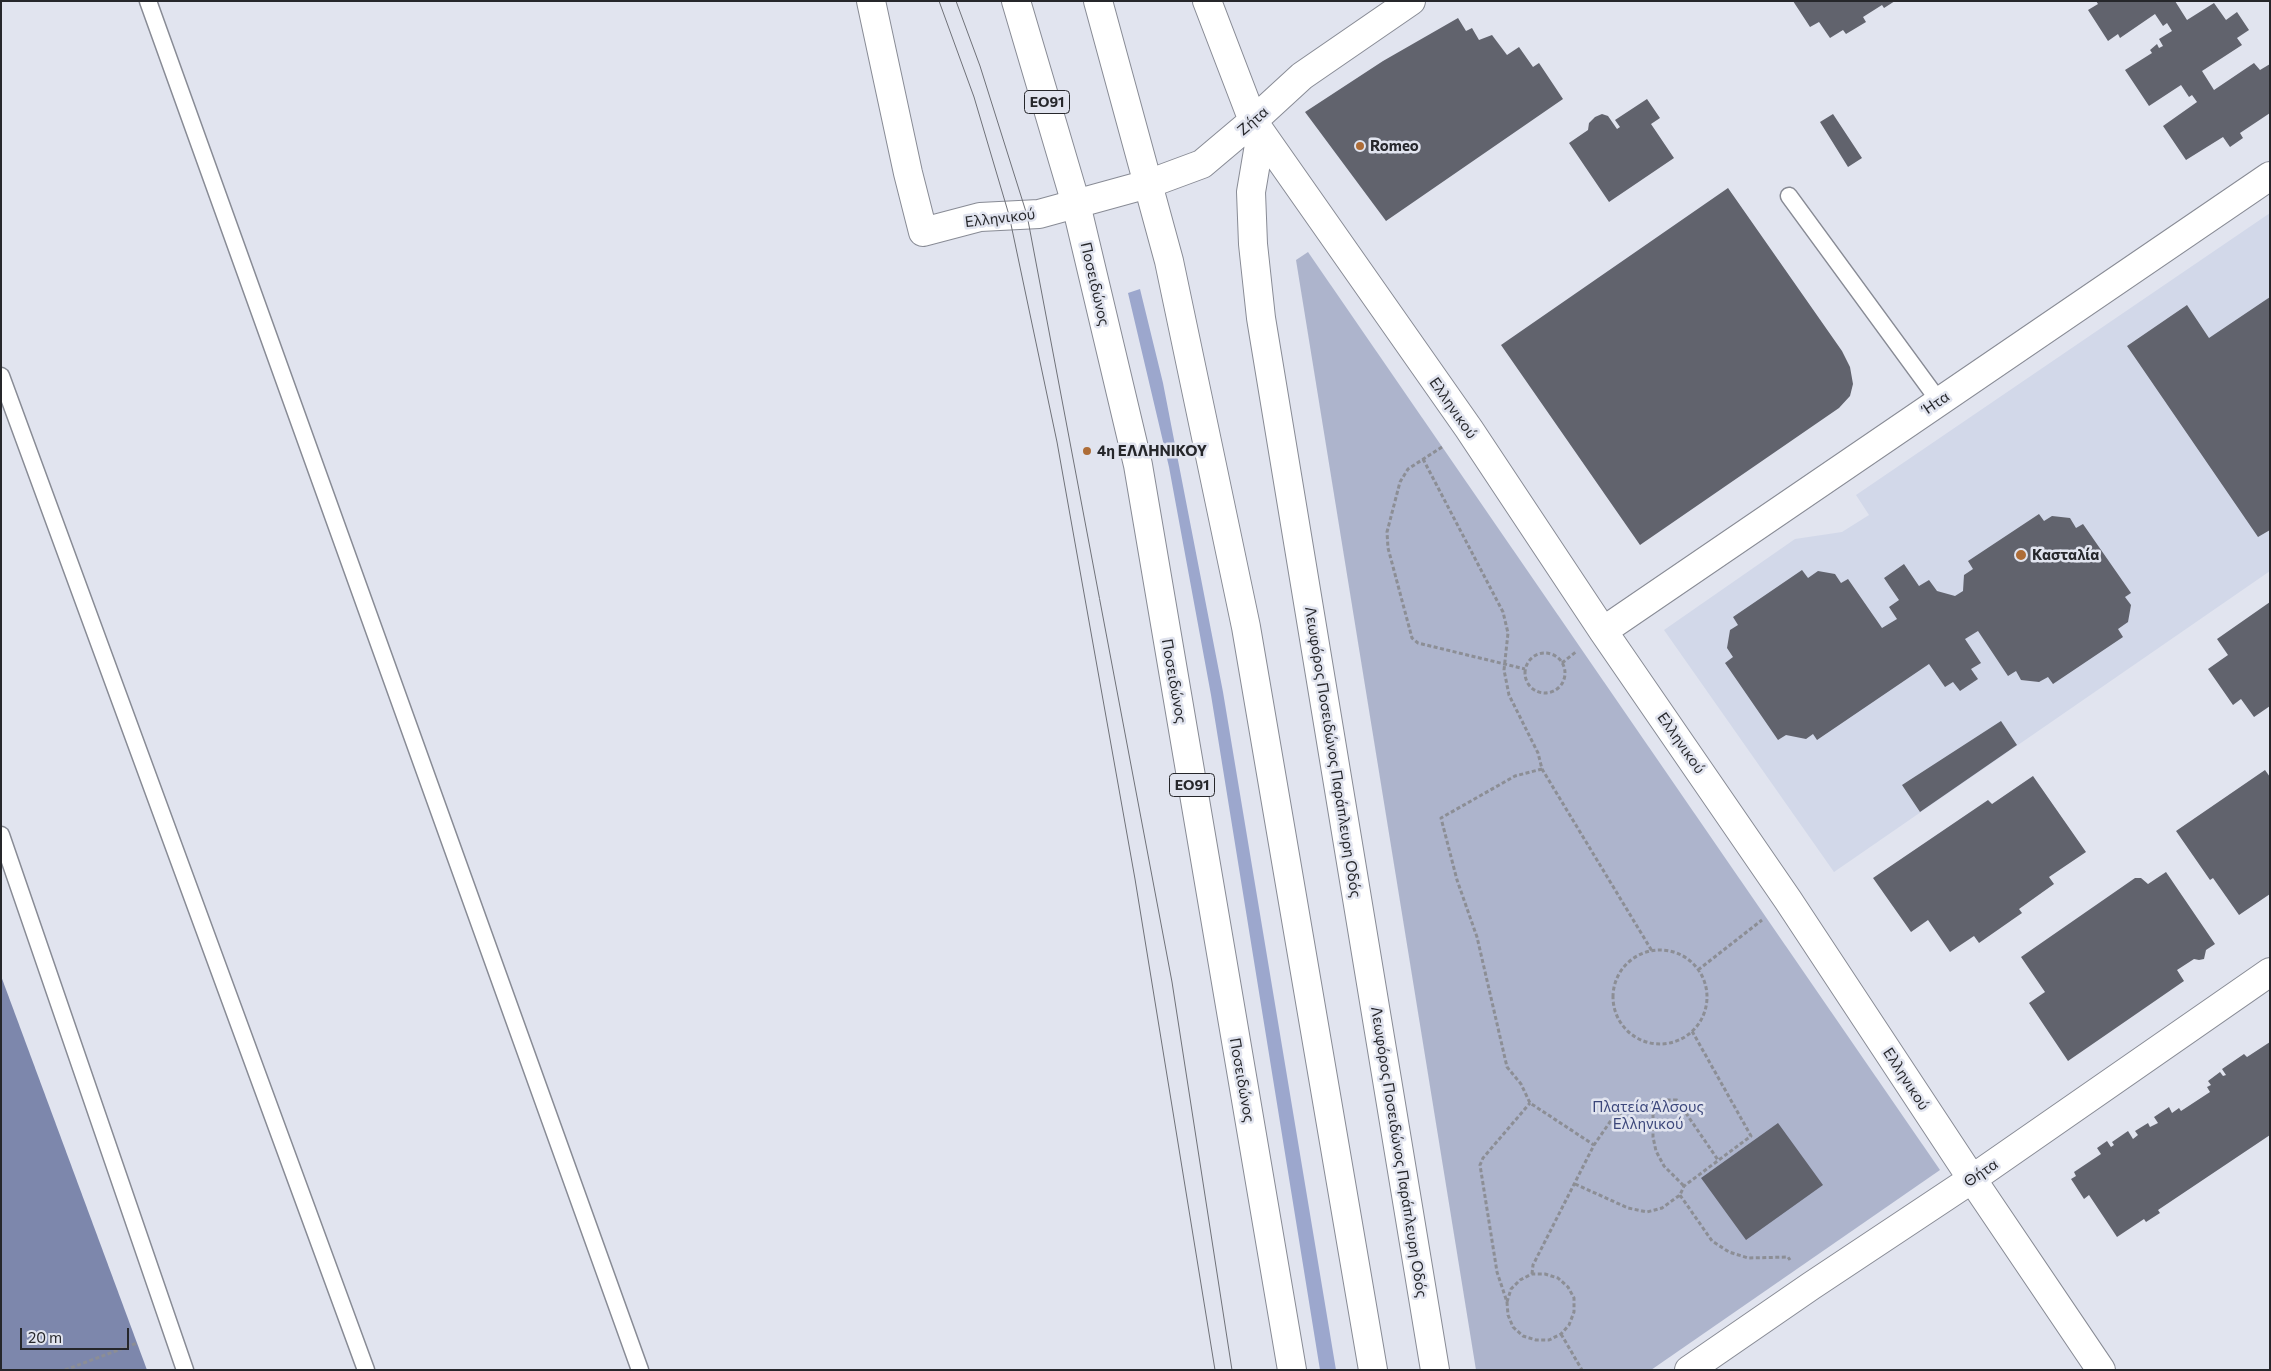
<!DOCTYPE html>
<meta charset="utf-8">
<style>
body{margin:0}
#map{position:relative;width:2271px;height:1371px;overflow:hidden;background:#e1e4ef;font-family:Commissioner,sans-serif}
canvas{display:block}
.frame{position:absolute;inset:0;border:2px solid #26272b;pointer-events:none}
.scale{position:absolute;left:20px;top:1328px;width:109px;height:22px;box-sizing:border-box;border:2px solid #26272b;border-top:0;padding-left:6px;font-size:15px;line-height:18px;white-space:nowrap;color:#26272b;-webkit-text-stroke:4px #e1e4ef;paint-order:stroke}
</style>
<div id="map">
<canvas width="2271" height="1371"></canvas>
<div class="frame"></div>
<div class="scale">20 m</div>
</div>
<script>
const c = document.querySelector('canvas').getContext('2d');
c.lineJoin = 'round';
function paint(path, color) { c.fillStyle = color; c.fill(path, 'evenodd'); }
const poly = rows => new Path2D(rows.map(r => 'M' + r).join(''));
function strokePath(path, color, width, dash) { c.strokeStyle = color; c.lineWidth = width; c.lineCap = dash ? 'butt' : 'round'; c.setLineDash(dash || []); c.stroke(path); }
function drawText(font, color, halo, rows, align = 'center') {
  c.font = font + ' Commissioner,sans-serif'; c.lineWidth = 5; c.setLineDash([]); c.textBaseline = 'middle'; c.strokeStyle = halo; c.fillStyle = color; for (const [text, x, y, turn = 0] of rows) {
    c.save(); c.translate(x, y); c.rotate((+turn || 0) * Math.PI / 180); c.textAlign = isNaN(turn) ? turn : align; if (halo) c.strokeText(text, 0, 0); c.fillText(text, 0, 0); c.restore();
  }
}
const built = poly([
 [2270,213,2270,571,1834,872,1664,630,1795,539,1842,532,1869,515,1856,495]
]);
const green = poly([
 [1308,252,1940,1170,1651,1370,1476,1370,1296,260]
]);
const forest = poly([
 [1140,289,1163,383,1223,692,1336,1370,1320,1370,1211,695,1169,467,1128,293]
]);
const water = poly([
 [1,976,137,1343,147,1370,1,1370]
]);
const building = poly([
 [1793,1,1895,1,1884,8,1882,5,1863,17,1866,22,1846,34,1843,30,1830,38,1819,22,1810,27],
 [2096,1,2175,1,2187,20,2214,3,2226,20,2237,12,2249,30,2237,38,2242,45,2202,71,2214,90,2254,63,2260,70,2270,64,2270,113,2240,133,2243,138,2230,147,2223,137,2186,160,2163,126,2197,102,2192,95,2189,97,2181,85,2149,106,2125,70,2152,53,2150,50,2157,44,2159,48,2163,46,2159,39,2172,31,2167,23,2163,26,2155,14,2120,38,2118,34,2108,41,2088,10,2098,4],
 [1458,18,1466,31,1472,28,1479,40,1492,35,1507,55,1519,47,1533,67,1539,63,1563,99,1386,221,1305,112,1383,61],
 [1647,99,1660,118,1651,124,1674,158,1609,202,1569,143,1588,130,1589,123,1595,117,1602,114,1608,116,1617,129,1620,127,1615,120],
 [1833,114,1862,158,1848,167,1820,122],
 [1728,188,1842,351,1850,367,1853,384,1850,396,1839,408,1640,545,1501,345],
 [2270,297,2270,530,2258,537,2127,346,2187,305,2209,338],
 [2039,514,2044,521,2052,516,2070,518,2076,528,2083,524,2131,593,2125,597,2131,605,2128,622,2118,629,2123,637,2053,684,2048,677,2039,682,2021,680,2016,671,2008,676,1978,631,1965,639,1981,663,1971,669,1978,679,1960,691,1953,682,1945,687,1929,664,1817,740,1813,734,1806,739,1786,735,1778,740,1725,663,1733,657,1727,648,1730,630,1738,625,1733,617,1802,570,1808,578,1818,571,1835,574,1841,583,1848,579,1882,628,1897,619,1889,607,1899,600,1884,578,1904,564,1919,586,1929,580,1937,591,1955,596,1963,591,1964,575,1973,569,1968,561],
 [2270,602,2270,706,2254,717,2241,699,2233,705,2208,669,2228,655,2217,639],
 [2001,721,2017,745,1920,812,1902,785],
 [2265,770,2270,777,2270,894,2239,915,2213,878,2210,880,2176,831],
 [2033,776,2086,852,2049,877,2054,884,2019,909,2022,913,1979,943,1974,936,1950,952,1928,920,1911,932,1873,878,1988,800,1992,804],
 [2166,872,2215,944,2206,950,2204,959,2199,960,2194,959,2177,970,2184,981,2068,1061,2029,1003,2045,992,2021,957,2135,878,2141,878,2148,884],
 [2270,1042,2270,1135,2158,1210,2160,1213,2146,1222,2144,1219,2117,1237,2089,1195,2084,1199,2071,1179,2076,1176,2074,1172,2101,1154,2097,1148,2107,1141,2111,1147,2114,1145,2112,1142,2128,1131,2133,1139,2138,1135,2135,1131,2148,1123,2150,1127,2158,1123,2154,1117,2169,1107,2172,1113,2179,1108,2181,1111,2210,1092,2207,1087,2211,1085,2208,1081,2220,1072,2223,1076,2226,1075,2222,1069,2244,1054,2247,1057],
 [1778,1123,1823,1185,1746,1240,1701,1178]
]);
const path = poly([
 [1442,447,1408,469,1400,482,1387,532,1388,548,1412,638,1418,643,1525,669],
 [1423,459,1503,612,1508,633,1504,670,1509,695,1538,753,1542,769,1652,951],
 '1525 673a20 20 0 1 1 40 0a20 20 0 1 1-40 0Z',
 [1562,663,1577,651],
 [1542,769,1515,776,1441,818,1457,880,1477,937,1507,1067,1521,1084,1530,1103,1594,1145],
 '1613 997a47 47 0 1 1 94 0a47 47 0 1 1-94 0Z',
 [1698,970,1762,920],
 [1653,1101,1653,1137,1656,1151,1664,1166,1684,1186],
 [1575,1184,1628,1208,1647,1212,1662,1208,1680,1195,1684,1186,1751,1136,1692,1031],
 [1680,1195,1712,1241,1729,1252,1748,1258,1788,1257,1790,1260],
 [1532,1274,1533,1265,1594,1145,1612,1119,1633,1107,1659,1100,1677,1100,1718,1160],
 [1507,1302,1511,1289,1520,1280,1532,1274,1545,1274,1558,1278,1568,1287,1574,1298,1574,1312,1569,1325,1561,1334,1549,1340,1536,1340,1523,1336,1513,1327,1508,1315,1507,1302,1497,1272,1480,1165,1483,1158,1530,1103],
 [1561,1334,1582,1370],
 [65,1370,137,1343]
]);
const service = poly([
 [148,1,640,1370],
 [1789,196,1939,401],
 [1,376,366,1370],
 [1,835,185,1370]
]);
const minor = poly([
 [871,1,908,173,923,232,980,217,1039,214,1148,184,1202,164,1253,121,1302,76,1411,1],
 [1207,1,1253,121,1469,429,1603,631,1788,900,1972,1179,2101,1370],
 [1261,133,1251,192,1253,244,1261,318,1435,1370],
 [1603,631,2270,176],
 [1689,1370,1811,1286,1972,1179,2270,972]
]);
const trunk = poly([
 [1016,1,1076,204,1138,465,1292,1370],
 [1098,1,1169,261,1246,627,1373,1370]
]);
const tram = poly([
 [939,1,974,97,1009,215,1057,442,1135,879,1215,1370],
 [956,1,980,66,1027,215,1172,982,1232,1370]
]);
const markers = [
 [1360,146,5,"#ae6d37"],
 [1087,451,5,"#ae6d37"],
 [2021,555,6,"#ae6d37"]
];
const shields = [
 [1047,102,45],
 [1192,785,45]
];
const shieldNames = [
 ["ΕΟ91",1047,102],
 ["ΕΟ91",1192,785]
];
const streetNames = [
 ["Ζήτα",1253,121,-41],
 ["Ελληνικού",1000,218,-7],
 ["Ποσειδώνος",1095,284,77],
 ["Ήτα",1936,403,-34],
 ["Ελληνικού",1453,408,55],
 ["Ποσειδώνος",1174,681,80],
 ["Ελληνικού",1681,743,55],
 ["Λεωφόρος Ποσειδώνος Παράπλευρη Οδός",1333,752,81],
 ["Ελληνικού",1906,1079,57],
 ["Ποσειδώνος",1242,1080,80],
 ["Λεωφόρος Ποσειδώνος Παράπλευρη Οδός",1399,1152,81],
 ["Θήτα",1981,1173,-34]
];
const poiNames = [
 ["Romeo",1370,146],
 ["4η ΕΛΛΗΝΙΚΟΥ",1097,451],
 ["Κασταλία",2032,555]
];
const parkNames = [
 ["Πλατεία Άλσους",1648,1107],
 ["Ελληνικού",1648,1124]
];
paint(built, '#d2d8e9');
paint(green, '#adb4cc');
paint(forest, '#9ca7cd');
paint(water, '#7d87ac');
paint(building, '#61636d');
strokePath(service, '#888b95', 19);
strokePath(minor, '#888b95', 30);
strokePath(trunk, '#888b95', 30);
strokePath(path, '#8c8e95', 3, [4, 2.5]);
strokePath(service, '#fff', 16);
strokePath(minor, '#fff', 28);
strokePath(trunk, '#fff', 28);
strokePath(tram, '#6f7178', 1);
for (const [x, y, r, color] of markers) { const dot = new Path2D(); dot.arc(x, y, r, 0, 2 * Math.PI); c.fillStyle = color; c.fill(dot); strokePath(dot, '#e1e4ef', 2); }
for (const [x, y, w] of shields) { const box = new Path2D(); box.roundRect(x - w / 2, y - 11.5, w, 23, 4); c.fillStyle = '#e1e4ef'; c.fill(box); strokePath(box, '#26272b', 1); }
drawText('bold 14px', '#26272b', null, shieldNames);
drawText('15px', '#26272b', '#e1e4ef', streetNames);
drawText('bold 15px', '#26272b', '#e1e4ef', poiNames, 'left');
drawText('15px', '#3c477b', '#e1e4ef', parkNames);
</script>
